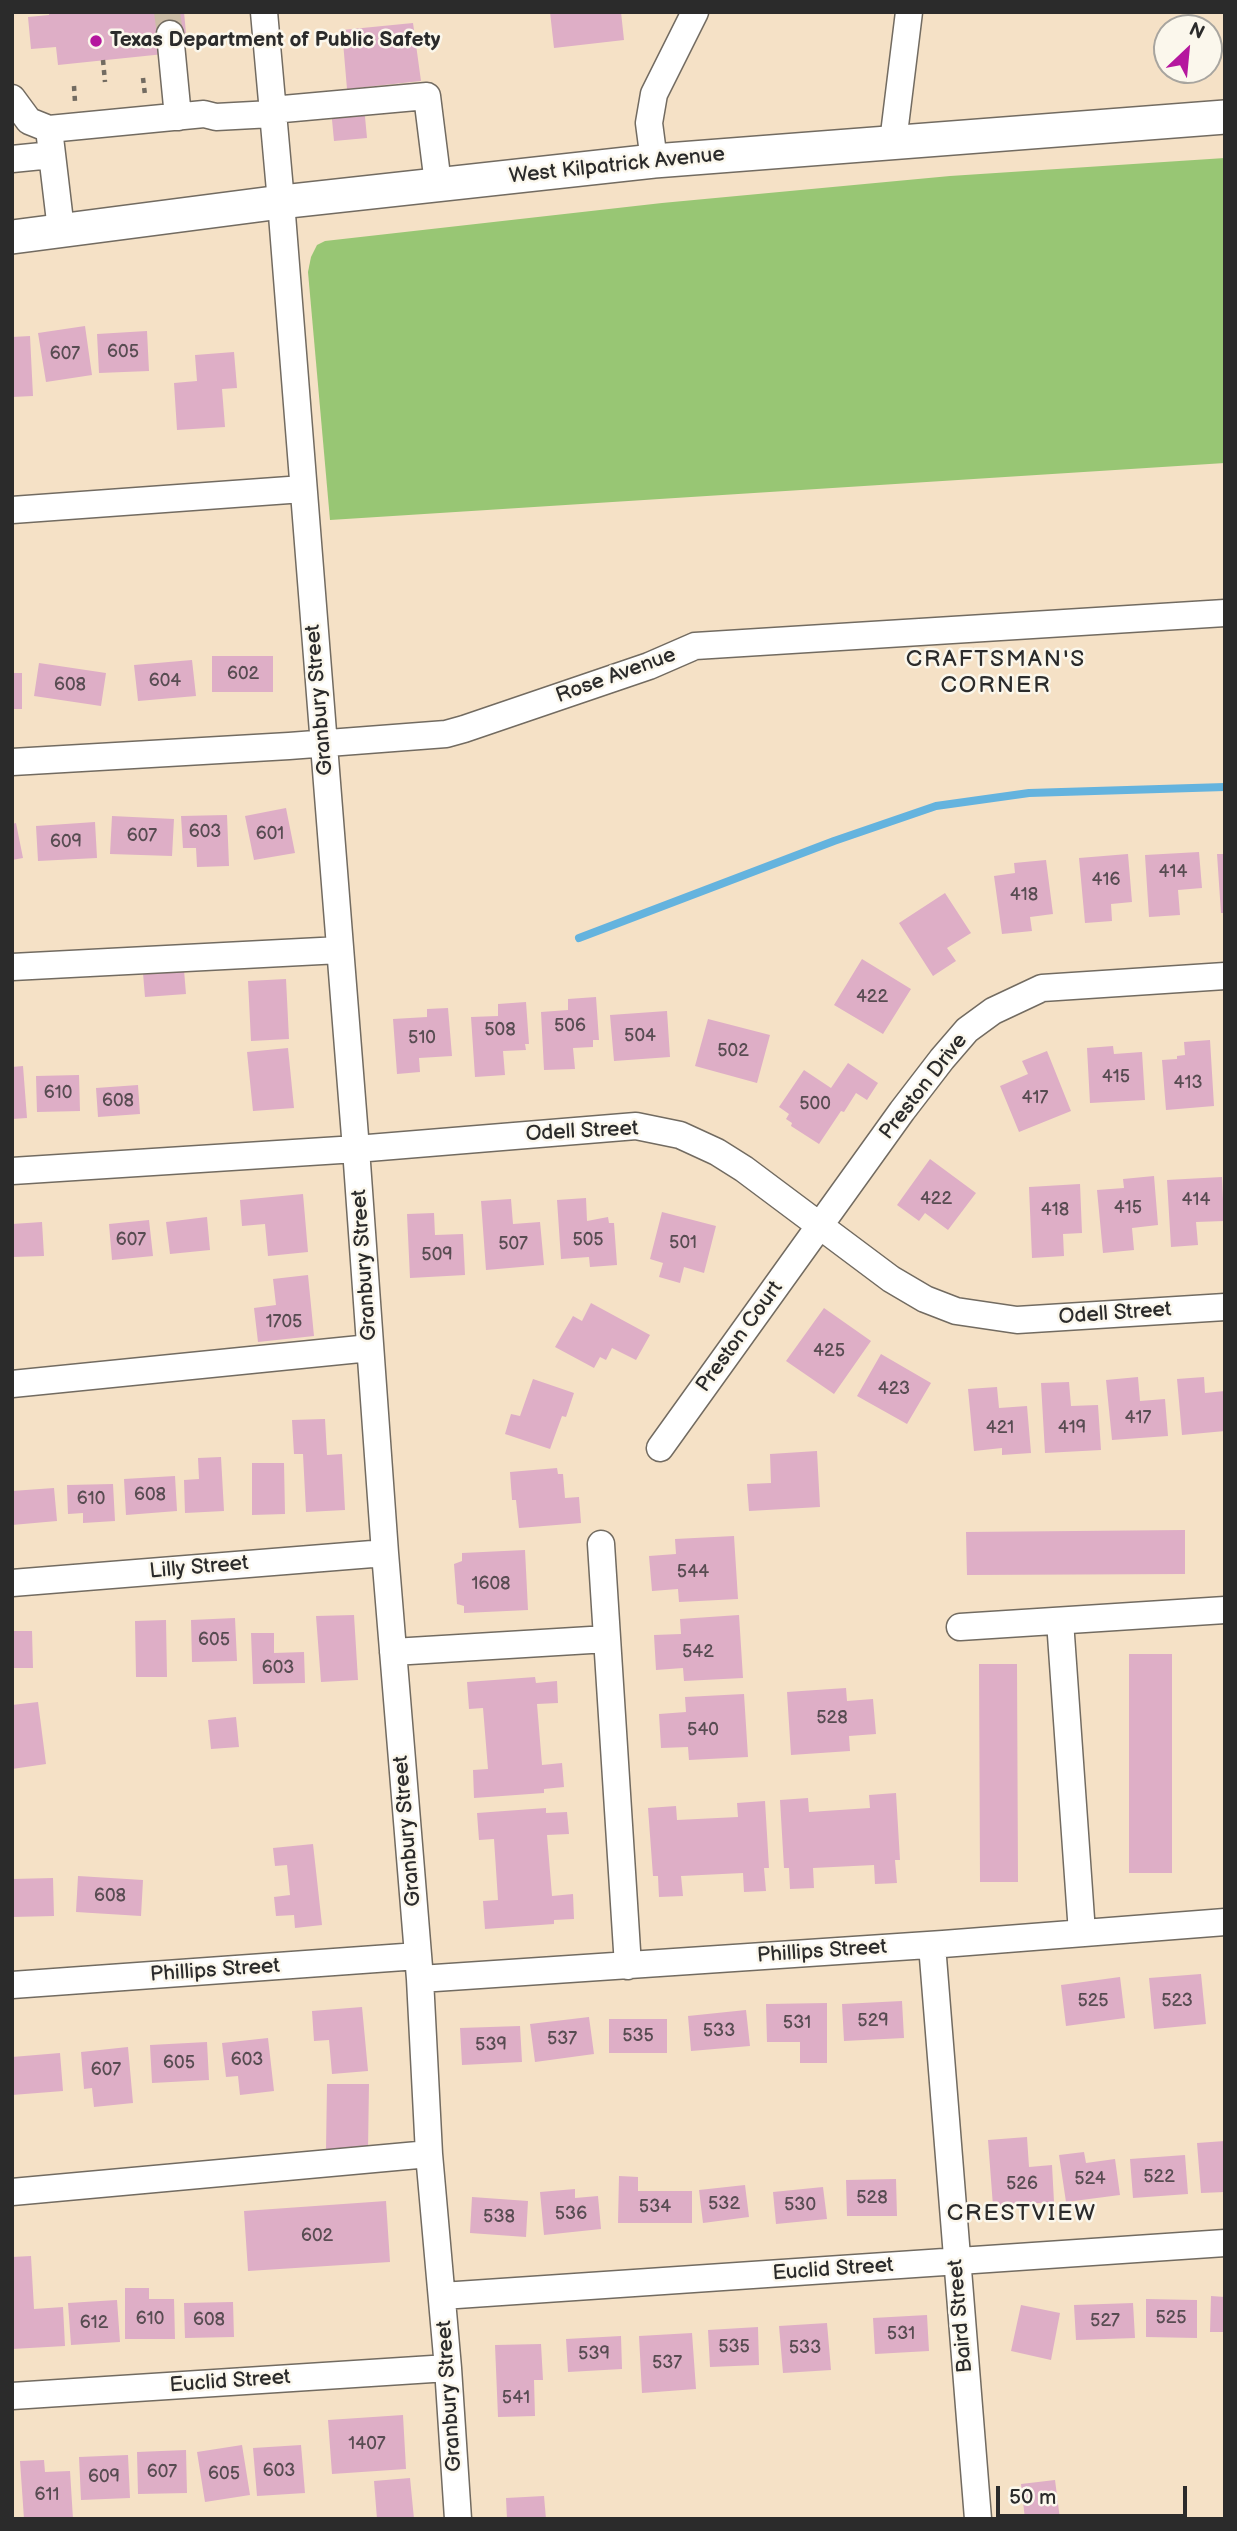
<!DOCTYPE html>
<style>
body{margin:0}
#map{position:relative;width:1237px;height:2531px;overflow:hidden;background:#f5e1c6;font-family:"Balsamiq Sans",sans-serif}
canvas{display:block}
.frame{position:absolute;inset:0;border:14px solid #2b2b2b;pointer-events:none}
.north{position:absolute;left:1153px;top:14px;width:70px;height:70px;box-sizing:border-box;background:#fbf7ec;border:2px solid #a8a59f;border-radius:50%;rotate:26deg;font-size:19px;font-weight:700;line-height:28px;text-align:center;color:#2b2b2b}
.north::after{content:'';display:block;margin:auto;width:24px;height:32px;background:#b5179e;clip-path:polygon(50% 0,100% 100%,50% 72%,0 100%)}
.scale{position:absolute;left:996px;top:2486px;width:191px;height:32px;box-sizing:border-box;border:4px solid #2b2b2b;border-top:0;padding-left:9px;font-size:21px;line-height:24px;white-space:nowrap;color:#2b2b2b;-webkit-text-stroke:5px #fbf7ec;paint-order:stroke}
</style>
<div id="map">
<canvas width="1237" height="2531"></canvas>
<div class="frame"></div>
<div class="north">N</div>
<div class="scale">50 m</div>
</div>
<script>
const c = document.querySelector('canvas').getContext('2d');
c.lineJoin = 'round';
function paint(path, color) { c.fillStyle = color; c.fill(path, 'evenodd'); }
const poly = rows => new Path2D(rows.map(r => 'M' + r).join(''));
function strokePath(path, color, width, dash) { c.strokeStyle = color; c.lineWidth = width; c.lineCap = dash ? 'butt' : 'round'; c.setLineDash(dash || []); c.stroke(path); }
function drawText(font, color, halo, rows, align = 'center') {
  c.font = font + ' "Balsamiq Sans",sans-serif'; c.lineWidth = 5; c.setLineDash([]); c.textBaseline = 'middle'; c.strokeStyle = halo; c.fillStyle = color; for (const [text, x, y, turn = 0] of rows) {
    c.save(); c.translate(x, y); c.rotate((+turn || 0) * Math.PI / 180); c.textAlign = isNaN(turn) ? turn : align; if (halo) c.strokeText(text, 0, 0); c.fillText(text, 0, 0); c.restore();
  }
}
const green = poly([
 [1225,158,1225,463,330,520,308,272,311,257,317,245,325,241,662,203,950,176]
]);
const stream = poly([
 [579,938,834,841,936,806,1029,793,1225,787]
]);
const building = poly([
 [49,12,184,12,186,33,162,35,164,54,58,65,56,47,31,49,28,17,49,15],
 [550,12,621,12,624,40,554,48],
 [413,23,421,81,347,89,342,30],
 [364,106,367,138,334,141,331,109],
 [85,326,92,375,46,382,38,333],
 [147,331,149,371,99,373,97,334],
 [30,336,33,396,12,397,12,337],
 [234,352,237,388,222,389,225,427,177,430,174,383,197,381,195,355],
 [212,656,273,656,273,692,212,692],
 [192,660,196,696,138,701,134,665],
 [39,663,106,673,101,706,34,696],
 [12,673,22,673,22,709,12,709],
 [286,808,295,853,254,860,245,816],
 [227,815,229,866,197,867,196,848,183,848,181,816],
 [112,816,174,819,172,856,110,854],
 [95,822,97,858,38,861,36,826],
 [16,823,23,858,12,860,12,824],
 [1199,852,1202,888,1178,890,1180,915,1149,917,1145,855],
 [1128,854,1132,902,1111,904,1112,921,1085,923,1079,858],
 [1217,854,1225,854,1225,913,1221,913],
 [1046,860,1053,914,1030,917,1032,931,1002,934,994,876,1015,873,1014,863],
 [945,893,971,933,947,948,956,961,933,976,899,923],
 [862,959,911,989,883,1034,834,1005],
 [184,970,186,994,145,997,143,973],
 [286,979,289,1039,251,1041,248,981],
 [596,997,599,1040,593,1040,593,1047,573,1048,575,1069,544,1070,541,1012,568,1010,568,999],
 [526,1002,529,1044,525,1044,526,1050,503,1051,505,1075,475,1077,471,1017,498,1016,498,1004],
 [448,1008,452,1056,419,1058,420,1072,397,1074,393,1019,427,1017,427,1009],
 [667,1011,670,1057,614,1061,610,1015],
 [708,1019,770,1035,757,1083,695,1066],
 [1210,1040,1214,1106,1166,1110,1162,1060,1177,1059,1177,1056,1185,1055,1184,1042],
 [1113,1046,1114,1054,1142,1052,1145,1100,1090,1103,1087,1048],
 [288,1048,294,1108,253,1111,247,1052],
 [1047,1051,1071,1111,1019,1132,1000,1086,1028,1074,1022,1061],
 [848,1063,878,1083,867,1100,856,1093,844,1112,841,1111,819,1144,791,1126,792,1123,786,1119,789,1114,779,1107,804,1070,831,1088],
 [23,1066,27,1118,12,1119,12,1067],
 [79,1075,80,1111,37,1112,36,1076],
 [138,1085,140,1114,98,1117,96,1088],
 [930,1159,976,1193,948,1230,925,1213,919,1221,897,1205],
 [1154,1176,1158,1225,1132,1228,1134,1250,1103,1253,1097,1190,1124,1188,1123,1179],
 [1222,1177,1224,1221,1196,1222,1198,1245,1171,1247,1167,1180],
 [1080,1184,1082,1233,1063,1234,1064,1256,1032,1258,1029,1187],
 [303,1194,308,1252,268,1256,265,1224,242,1226,240,1200],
 [586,1198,587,1221,608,1217,609,1223,614,1223,617,1265,590,1267,589,1257,561,1259,557,1200],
 [511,1199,513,1224,540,1222,544,1265,486,1270,481,1201],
 [662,1212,716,1226,704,1273,684,1267,680,1283,659,1277,663,1263,650,1259],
 [434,1213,435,1235,463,1234,465,1275,410,1278,407,1214],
 [207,1217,210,1250,170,1254,166,1222],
 [149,1220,153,1256,112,1260,109,1224],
 [42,1222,44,1256,12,1257,12,1224],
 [308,1275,314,1336,258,1342,254,1308,276,1305,273,1279],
 [591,1303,650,1335,636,1360,612,1348,606,1360,600,1357,594,1368,555,1347,573,1316,582,1321],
 [824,1308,871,1341,834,1394,786,1361],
 [881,1354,931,1383,907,1424,857,1396],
 [1138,1377,1140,1401,1165,1399,1168,1436,1112,1440,1106,1380],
 [1204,1377,1205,1393,1225,1391,1225,1431,1182,1435,1177,1379],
 [533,1379,574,1393,566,1417,562,1416,550,1449,505,1434,511,1414,520,1416],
 [1069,1382,1071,1406,1098,1405,1101,1450,1045,1453,1041,1383],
 [997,1387,999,1408,1027,1406,1031,1453,1002,1455,1002,1448,974,1451,968,1389],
 [325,1419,327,1455,342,1454,345,1510,306,1512,303,1454,294,1454,292,1420],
 [817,1451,820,1507,749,1511,747,1484,771,1483,770,1454],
 [221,1457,224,1511,185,1513,184,1480,199,1479,198,1458],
 [252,1463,284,1463,285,1514,252,1515],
 [557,1468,558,1474,563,1474,565,1498,579,1497,581,1523,519,1528,516,1500,512,1500,510,1472],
 [175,1476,177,1511,126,1515,124,1479],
 [113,1484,115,1521,83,1523,83,1513,68,1514,67,1485],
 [54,1488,57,1521,12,1525,12,1491],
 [1185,1530,1185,1574,967,1575,966,1532],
 [734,1536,738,1599,679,1602,678,1589,652,1591,649,1556,676,1554,675,1539],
 [525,1550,528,1610,464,1613,464,1606,457,1604,454,1564,462,1561,462,1553],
 [354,1615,358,1680,321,1682,316,1616],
 [739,1615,743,1678,684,1681,683,1668,656,1670,654,1635,681,1634,680,1619],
 [235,1618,237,1661,192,1662,191,1620],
 [166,1620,167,1677,136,1677,135,1621],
 [12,1631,32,1631,33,1668,12,1668],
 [251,1633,274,1633,274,1653,304,1652,305,1683,253,1684],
 [1129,1654,1172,1654,1172,1873,1129,1873],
 [979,1664,1017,1664,1018,1882,980,1882],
 [535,1677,536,1683,557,1681,558,1703,537,1704,542,1765,562,1763,564,1787,544,1789,544,1793,474,1798,473,1770,488,1769,483,1708,469,1709,467,1682],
 [846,1688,847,1701,873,1699,876,1734,849,1736,850,1751,791,1755,787,1692],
 [744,1694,748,1757,689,1760,688,1747,661,1748,659,1714,686,1712,685,1697],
 [38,1702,46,1764,12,1769,12,1705],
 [236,1717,239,1747,211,1749,208,1720],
 [896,1793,900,1860,895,1860,897,1883,875,1884,874,1865,813,1868,814,1888,790,1889,789,1868,784,1868,780,1800,808,1798,809,1812,870,1808,869,1795],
 [765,1801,769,1868,764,1868,766,1891,744,1892,743,1873,681,1876,683,1896,659,1897,658,1876,653,1876,648,1808,676,1806,677,1820,738,1817,737,1803],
 [546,1808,546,1813,567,1812,569,1834,547,1835,552,1896,573,1894,574,1919,554,1920,554,1924,485,1929,483,1901,498,1900,494,1839,479,1840,477,1813],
 [313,1844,322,1925,295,1928,294,1915,276,1916,274,1897,290,1895,287,1865,275,1866,273,1848],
 [78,1876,143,1880,141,1916,76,1912],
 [53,1878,54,1916,12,1917,12,1879],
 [1201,1974,1206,2024,1154,2029,1149,1978],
 [1120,1977,1125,2018,1066,2026,1061,1985],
 [902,2001,904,2038,844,2041,842,2004],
 [827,2003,827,2063,800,2063,800,2042,767,2042,766,2004],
 [362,2007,368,2071,332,2074,329,2040,314,2041,312,2011],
 [746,2010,750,2046,691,2051,688,2016],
 [589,2017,594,2054,535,2062,530,2024],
 [609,2019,667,2019,667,2053,609,2053],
 [520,2026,522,2062,462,2065,460,2028],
 [268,2038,274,2091,240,2095,238,2076,226,2077,222,2043],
 [207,2042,209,2080,152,2083,150,2045],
 [128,2047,133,2103,94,2107,92,2088,84,2089,81,2052],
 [60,2053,63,2091,12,2095,12,2057],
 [327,2084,369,2084,368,2150,326,2150],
 [1027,2137,1029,2167,1052,2165,1054,2202,993,2206,988,2140],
 [1225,2141,1225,2192,1201,2193,1197,2143],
 [1084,2152,1086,2163,1115,2159,1120,2195,1066,2202,1059,2155],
 [1185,2155,1188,2194,1133,2198,1130,2159],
 [619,2176,638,2177,638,2191,692,2191,692,2223,618,2223],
 [896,2179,897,2216,847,2216,846,2180],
 [745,2185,749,2217,703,2223,699,2190],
 [823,2187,827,2219,776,2224,773,2192],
 [575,2189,575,2198,598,2196,601,2229,544,2235,540,2192],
 [472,2197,528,2201,526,2237,470,2233],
 [386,2201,390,2262,248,2271,244,2211],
 [31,2256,34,2309,63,2307,65,2346,12,2349,12,2257],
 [125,2288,149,2288,149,2299,174,2299,175,2339,125,2339],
 [1211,2296,1225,2297,1225,2332,1210,2332],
 [1146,2299,1197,2300,1197,2338,1146,2337],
 [117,2300,120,2342,71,2345,68,2303],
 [233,2302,234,2337,185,2338,184,2303],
 [1133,2303,1135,2338,1076,2340,1074,2305],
 [1021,2305,1060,2313,1051,2360,1011,2351],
 [927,2315,929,2351,875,2354,873,2318],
 [827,2323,831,2370,783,2373,779,2326],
 [758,2327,759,2365,710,2367,708,2330],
 [692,2333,696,2389,642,2393,639,2336],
 [621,2336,622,2369,568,2372,566,2339],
 [541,2344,543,2380,534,2380,535,2416,498,2417,495,2345],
 [403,2415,406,2469,332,2474,328,2420],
 [242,2445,250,2495,205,2502,197,2452],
 [301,2445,305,2493,257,2496,253,2448],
 [186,2450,187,2493,138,2494,137,2452],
 [128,2455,130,2498,81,2500,79,2457],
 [44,2460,45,2472,70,2471,73,2519,24,2519,20,2461],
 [410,2478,414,2519,377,2519,374,2481],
 [1055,2480,1060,2519,1025,2519,1021,2484],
 [544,2496,546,2519,507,2519,506,2498]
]);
const minorTunnel = poly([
 [167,12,170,34]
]);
const path = poly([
 [103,60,105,82],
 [143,78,145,95],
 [74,86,75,102]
]);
const minor = poly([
 [264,12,281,202,356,1149,385,1553,420,1979,429,2154,448,2368,458,2519],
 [170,34,178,117],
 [12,98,29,121,49,129],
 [272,110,427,96,438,184],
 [893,142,909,12],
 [12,159,52,155],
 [654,161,649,123,654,94,695,12],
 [61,230,49,129,204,114,216,117,272,114],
 [12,510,303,489],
 [12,762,289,746,446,734,464,729,649,666,695,646,1225,613],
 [12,967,340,950],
 [12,1171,356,1149,636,1126,680,1135,717,1152,744,1169,891,1279,925,1299,956,1311,1017,1320,1225,1307],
 [12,1384,370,1348],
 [660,1448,902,1111,942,1059,967,1030,993,1011,1042,988,1225,976],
 [601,1544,628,1966],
 [12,1583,385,1553],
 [1060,1621,1082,1933],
 [960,1627,1225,1610],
 [393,1652,607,1639],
 [932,1945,978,2519],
 [420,1979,943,1944,1225,1922],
 [12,1985,418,1956],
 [12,2192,429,2154],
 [442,2296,1225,2243],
 [12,2396,448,2368]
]);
const major = poly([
 [12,237,281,202,654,161,1225,117]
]);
const markers = [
 [96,41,7,"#b5179e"]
];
const numberNames = [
 ["605",123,352],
 ["607",65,354],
 ["602",243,674],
 ["604",165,681],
 ["608",70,685],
 ["603",205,832],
 ["601",270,834],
 ["607",142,836],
 ["609",66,842],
 ["414",1173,872],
 ["416",1106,880],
 ["418",1024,895],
 ["422",872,997],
 ["506",570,1026],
 ["508",500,1030],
 ["504",640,1036],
 ["510",422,1038],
 ["502",733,1051],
 ["415",1116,1077],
 ["413",1188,1083],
 ["610",58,1093],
 ["417",1035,1098],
 ["608",118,1101],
 ["500",815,1104],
 ["422",936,1199],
 ["414",1196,1200],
 ["415",1128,1208],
 ["418",1055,1210],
 ["607",131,1240],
 ["505",588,1240],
 ["501",683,1243],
 ["507",513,1244],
 ["509",437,1255],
 ["1705",284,1322],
 ["425",829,1351],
 ["423",894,1389],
 ["417",1138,1418],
 ["421",1000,1428],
 ["419",1072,1428],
 ["608",150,1495],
 ["610",91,1499],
 ["544",693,1572],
 ["1608",491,1584],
 ["605",214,1640],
 ["542",698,1652],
 ["603",278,1668],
 ["528",832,1718],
 ["540",703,1730],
 ["608",110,1896],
 ["525",1093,2001],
 ["523",1177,2001],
 ["529",873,2021],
 ["531",797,2023],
 ["533",719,2031],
 ["535",638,2036],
 ["537",562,2039],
 ["539",491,2045],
 ["603",247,2060],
 ["605",179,2063],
 ["607",106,2070],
 ["522",1159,2177],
 ["524",1090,2179],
 ["526",1022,2184],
 ["528",872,2198],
 ["532",724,2204],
 ["530",800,2205],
 ["534",655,2207],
 ["536",571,2214],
 ["538",499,2217],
 ["602",317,2236],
 ["525",1171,2318],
 ["610",150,2319],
 ["608",209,2320],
 ["527",1105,2321],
 ["612",94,2323],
 ["531",901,2334],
 ["535",734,2347],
 ["533",805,2348],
 ["539",594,2354],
 ["537",667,2363],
 ["541",516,2398],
 ["1407",367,2444],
 ["603",279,2471],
 ["607",162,2472],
 ["605",224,2474],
 ["609",104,2477],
 ["611",47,2495]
];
const poiNames = [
 ["Texas Department of Public Safety",110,41]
];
const streetNames = [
 ["West Kilpatrick Avenue",617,166,-6],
 ["Rose Avenue",616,676,-20],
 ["Granbury Street",320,700,-95],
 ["Preston Drive",924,1087,-52],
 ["Odell Street",582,1132,-3],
 ["Granbury Street",365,1265,-94],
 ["Odell Street",1115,1314,-4],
 ["Preston Court",740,1337,-54],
 ["Lilly Street",199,1568,-5],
 ["Granbury Street",408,1831,-95],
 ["Phillips Street",822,1952,-4],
 ["Phillips Street",215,1971,-4],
 ["Euclid Street",833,2270,-4],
 ["Baird Street",961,2316,-95],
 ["Euclid Street",230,2382,-4],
 ["Granbury Street",450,2396,-94]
];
const neighbourhoodNames = [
 ["CRAFTSMAN'S",996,660],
 ["CORNER",996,686],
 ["CRESTVIEW",1022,2214]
];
paint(green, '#98c674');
strokePath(stream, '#64b3de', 8);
paint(building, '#deaec6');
strokePath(minorTunnel, '#cdbda7', 26, [26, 13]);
strokePath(minor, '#726b61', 29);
strokePath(major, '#726b61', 36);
strokePath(path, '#726b61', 4.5, [5, 5]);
strokePath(minor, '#fff', 26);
strokePath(major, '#fff', 33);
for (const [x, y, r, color] of markers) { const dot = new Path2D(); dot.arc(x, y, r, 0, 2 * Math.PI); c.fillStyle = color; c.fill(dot); strokePath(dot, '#fbf7ec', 2.5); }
drawText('18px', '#584c52', null, numberNames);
drawText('bold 21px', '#2b2b2b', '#fbf7ec', poiNames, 'left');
drawText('21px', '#2b2b2b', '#fbf7ec', streetNames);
c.letterSpacing = '2px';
drawText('23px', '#2b2b2b', '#fbf7ec', neighbourhoodNames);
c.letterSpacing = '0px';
</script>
